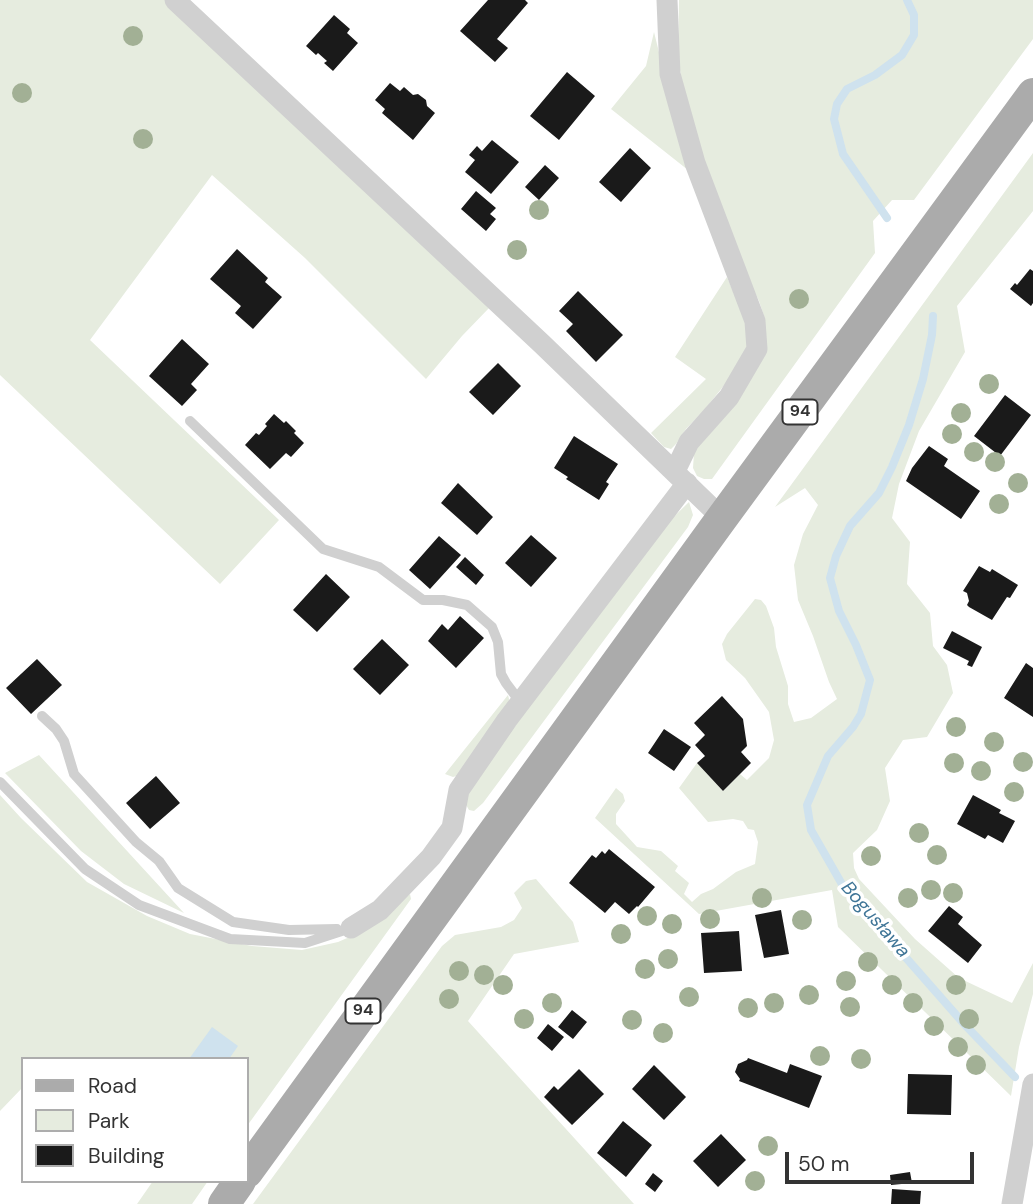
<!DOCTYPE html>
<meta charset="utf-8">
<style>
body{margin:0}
#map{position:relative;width:1033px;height:1204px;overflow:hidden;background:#fff;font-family:"DM Sans",sans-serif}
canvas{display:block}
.legend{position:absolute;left:21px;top:1057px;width:228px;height:126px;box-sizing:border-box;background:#fff;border:2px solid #adadad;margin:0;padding:9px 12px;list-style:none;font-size:21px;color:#333}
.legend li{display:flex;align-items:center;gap:14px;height:35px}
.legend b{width:35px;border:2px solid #adadad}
.scale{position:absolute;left:785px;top:1152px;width:189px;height:32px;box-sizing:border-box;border:4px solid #333;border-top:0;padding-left:9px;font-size:21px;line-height:24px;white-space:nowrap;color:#333;-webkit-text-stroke:5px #fff;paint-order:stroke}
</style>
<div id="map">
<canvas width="1033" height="1204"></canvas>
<ul class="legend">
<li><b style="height:9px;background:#ababab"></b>Road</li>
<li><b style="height:19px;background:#e6ecdf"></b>Park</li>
<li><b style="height:19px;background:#1a1a1a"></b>Building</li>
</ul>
<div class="scale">50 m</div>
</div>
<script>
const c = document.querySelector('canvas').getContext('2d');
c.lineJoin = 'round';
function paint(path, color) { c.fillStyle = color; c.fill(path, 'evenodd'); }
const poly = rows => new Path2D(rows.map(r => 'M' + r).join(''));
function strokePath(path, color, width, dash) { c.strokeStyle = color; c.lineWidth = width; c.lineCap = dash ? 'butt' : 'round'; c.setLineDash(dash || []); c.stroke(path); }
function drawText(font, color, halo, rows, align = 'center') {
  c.font = font + ' "DM Sans",sans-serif'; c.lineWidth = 7; c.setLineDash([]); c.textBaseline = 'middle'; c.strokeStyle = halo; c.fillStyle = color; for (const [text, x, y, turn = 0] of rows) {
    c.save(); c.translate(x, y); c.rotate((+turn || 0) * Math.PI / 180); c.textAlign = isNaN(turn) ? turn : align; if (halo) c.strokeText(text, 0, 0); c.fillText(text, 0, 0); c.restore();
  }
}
const green = poly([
 [0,0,165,0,490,307,462,336,426,379,305,258,212,175,90,340,279,520,220,584,0,375],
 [679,0,1033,0,1033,39,914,200,892,200,873,221,875,253,712,479,704,479,697,476,693,468,694,453,765,319,759,301,741,265,703,161,683,96,678,52],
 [654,32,688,170,611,109,646,66],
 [1033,153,1033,211,957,306,965,352,919,431,899,484,892,518,910,542,907,584,930,613,933,646,947,665,953,693,927,737,903,740,885,768,890,801,877,830,853,853,854,868,859,879,915,939,959,978,1012,1003,1033,963,1033,994,1019,1047,1011,1096,838,927,832,890,699,914,595,818,616,788,623,794,625,801,616,814,616,824,637,847,661,851,678,866,675,871,689,883,684,894,692,902,701,894,713,889,736,872,755,864,758,842,754,830,748,829,743,821,733,819,708,822,679,788,697,763,723,791,740,774,747,780,769,758,774,740,769,712,745,678,726,660,722,644,727,634,755,599,761,600,766,606,774,628,776,647,788,686,788,704,794,722,811,718,837,699,829,682,813,636,798,600,794,565,803,534,818,505,805,488,775,507],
 [727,277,747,325,747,347,734,373,705,409,686,429,676,444,671,449,664,447,651,433,706,379,675,357],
 [689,502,693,515,688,527,483,803,474,811,469,810,465,803,465,794,657,533],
 [508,695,510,703,460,775,453,777,445,774],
 [39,755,184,913,124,884,81,851,5,773],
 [0,795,21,818,87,882,147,916,190,934,252,946,302,950,338,942,361,932,410,894,411,899,247,1126,247,1059,23,1059,23,1087,0,1111],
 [536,879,573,922,579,942,514,954,468,1021,634,1204,253,1204,442,946,455,935,501,927,514,920,522,908,514,893,526,881],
 [153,1181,208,1181,192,1204,137,1204]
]);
const water = poly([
 [212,1027,238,1046,229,1059,189,1059]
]);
const stream = poly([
 [887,218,843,154,834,119,837,104,847,89,875,75,902,55,914,35,914,15,907,0],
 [933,316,932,335,923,379,909,425,892,467,879,493,850,526,836,556,830,578,839,611,856,645,870,680,861,714,853,727,828,756,807,805,811,830,843,886,965,1025,1015,1077]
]);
const building = poly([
 [488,0,525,0,528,3,497,39,508,48,495,62,460,31],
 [334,15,350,29,347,33,358,43,333,71,324,63,327,61,318,53,316,55,306,46],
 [567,72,595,96,559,140,530,116],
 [390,83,400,91,404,87,413,95,418,94,426,100,427,106,435,113,413,140,382,113,385,109,375,100],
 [492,140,519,162,491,194,465,172,475,160,469,155,477,146,482,151],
 [630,148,651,168,621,202,599,182],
 [545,165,559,178,539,200,525,187],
 [476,191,496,208,490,214,496,219,486,231,461,209],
 [237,249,268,278,265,282,282,297,253,329,235,313,241,306,210,279],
 [1030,269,1033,271,1033,303,1031,306,1010,289,1015,283,1017,285],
 [578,291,623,335,596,362,566,331,573,324,559,311],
 [182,339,209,364,191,384,197,390,182,406,149,376],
 [498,363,521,386,493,415,469,392],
 [1005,395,1031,415,1000,456,974,436],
 [274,414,284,423,286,421,296,431,294,433,304,443,291,457,286,453,270,469,245,445,256,433,259,435,267,426,265,424],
 [574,436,618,464,606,482,609,484,599,500,566,479,568,477,554,468],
 [929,446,948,459,944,466,980,491,961,519,906,481,912,468],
 [458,483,493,517,477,535,441,503],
 [531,535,557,558,531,587,505,563],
 [439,536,461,555,430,589,409,570],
 [465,557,484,575,476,585,456,567],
 [979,566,990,572,992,569,1018,585,1010,598,1007,597,992,620,969,607,967,605,969,601,967,593,963,591],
 [326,574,350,597,317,632,293,610],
 [460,616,484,638,456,668,428,641,442,624,448,630],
 [952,631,982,647,972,667,967,665,969,661,943,648],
 [382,639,409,665,380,695,353,669],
 [37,659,62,685,31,714,6,688],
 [1026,663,1033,668,1033,717,1004,698],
 [722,696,743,719,747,746,741,752,751,763,723,791,697,763,705,756,695,745,705,735,694,723],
 [664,729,691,747,674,771,648,753],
 [156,776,180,803,150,829,126,803],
 [973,795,1001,810,999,813,1015,821,1003,843,988,835,985,839,957,824],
 [609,849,655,887,638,907,637,906,629,914,615,902,605,913,569,883,592,855,596,858,602,851,605,854],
 [949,906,963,917,958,924,982,945,968,963,928,931],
 [781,910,789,954,764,958,755,915],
 [739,931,742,971,704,973,701,933],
 [572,1010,587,1022,573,1039,558,1027],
 [548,1024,564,1037,552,1051,537,1038],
 [748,1058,787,1073,790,1064,822,1076,809,1108,739,1081,740,1079,735,1072,738,1064,747,1060],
 [654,1065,686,1097,664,1120,632,1089],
 [579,1069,604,1094,572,1125,544,1097,554,1086,558,1090],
 [908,1074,952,1075,951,1115,907,1114],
 [623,1121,652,1145,626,1177,597,1153],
 [721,1134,746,1160,718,1187,693,1161],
 [910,1172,912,1183,891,1185,890,1175],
 [653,1173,663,1181,655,1192,645,1184],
 [892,1189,921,1191,920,1204,891,1204]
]);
const lane = poly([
 [190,421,323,549,379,567,423,600,443,600,467,605,492,627,498,642,501,674,506,683,521,703],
 [42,716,56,729,64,741,74,774,136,842,159,861,178,888,233,922,289,930,337,929],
 [0,782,85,869,139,905,230,939,305,943,351,928]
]);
const street = poly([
 [175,0,542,344,722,518],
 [667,0,670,74,695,163,755,321,757,349,729,397,689,442,675,471],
 [351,928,380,910,431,857,452,828,459,790,507,720,687,483],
 [1012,1204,1033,1084]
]);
const primary = poly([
 [247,1172,722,518,1033,94],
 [224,1204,240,1181]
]);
const trees = [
 [133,36],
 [22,93],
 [143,139],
 [539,210],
 [517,250],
 [799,299],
 [989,384],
 [961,413],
 [952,434],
 [974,452],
 [995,462],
 [1018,483],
 [999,504],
 [956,727],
 [994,742],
 [1023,762],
 [954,763],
 [981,771],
 [1014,792],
 [919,833],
 [937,855],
 [871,856],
 [931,890],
 [953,893],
 [762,898],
 [908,898],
 [647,916],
 [710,919],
 [802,920],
 [672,924],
 [621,934],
 [668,959],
 [868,962],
 [645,969],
 [459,971],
 [484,975],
 [846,981],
 [503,985],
 [892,985],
 [956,985],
 [809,995],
 [689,997],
 [449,999],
 [552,1003],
 [774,1003],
 [913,1003],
 [850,1007],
 [748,1008],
 [524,1019],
 [969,1019],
 [632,1020],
 [934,1026],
 [663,1033],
 [958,1047],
 [820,1056],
 [861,1059],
 [976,1065],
 [768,1146],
 [755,1181]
];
const shields = [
 [800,412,35],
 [363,1011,35]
];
const shieldNames = [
 ["94",800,412],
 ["94",363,1011]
];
const waterNames = [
 ["Bogusława",875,920,49]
];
paint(green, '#e6ecdf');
paint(water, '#cfe2ee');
strokePath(stream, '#cfe2ee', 8);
paint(building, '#1a1a1a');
strokePath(lane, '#d0d0d0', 10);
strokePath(street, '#d0d0d0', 21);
strokePath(primary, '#ababab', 32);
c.fillStyle = '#a2b095';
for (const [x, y] of trees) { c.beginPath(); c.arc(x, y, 10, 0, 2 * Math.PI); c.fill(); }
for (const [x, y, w] of shields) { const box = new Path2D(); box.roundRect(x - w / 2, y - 12.5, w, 25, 5); c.fillStyle = '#fff'; c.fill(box); strokePath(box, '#333', 2); }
drawText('bold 16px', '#333', null, shieldNames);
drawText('italic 19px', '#3f7597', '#fff', waterNames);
</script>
